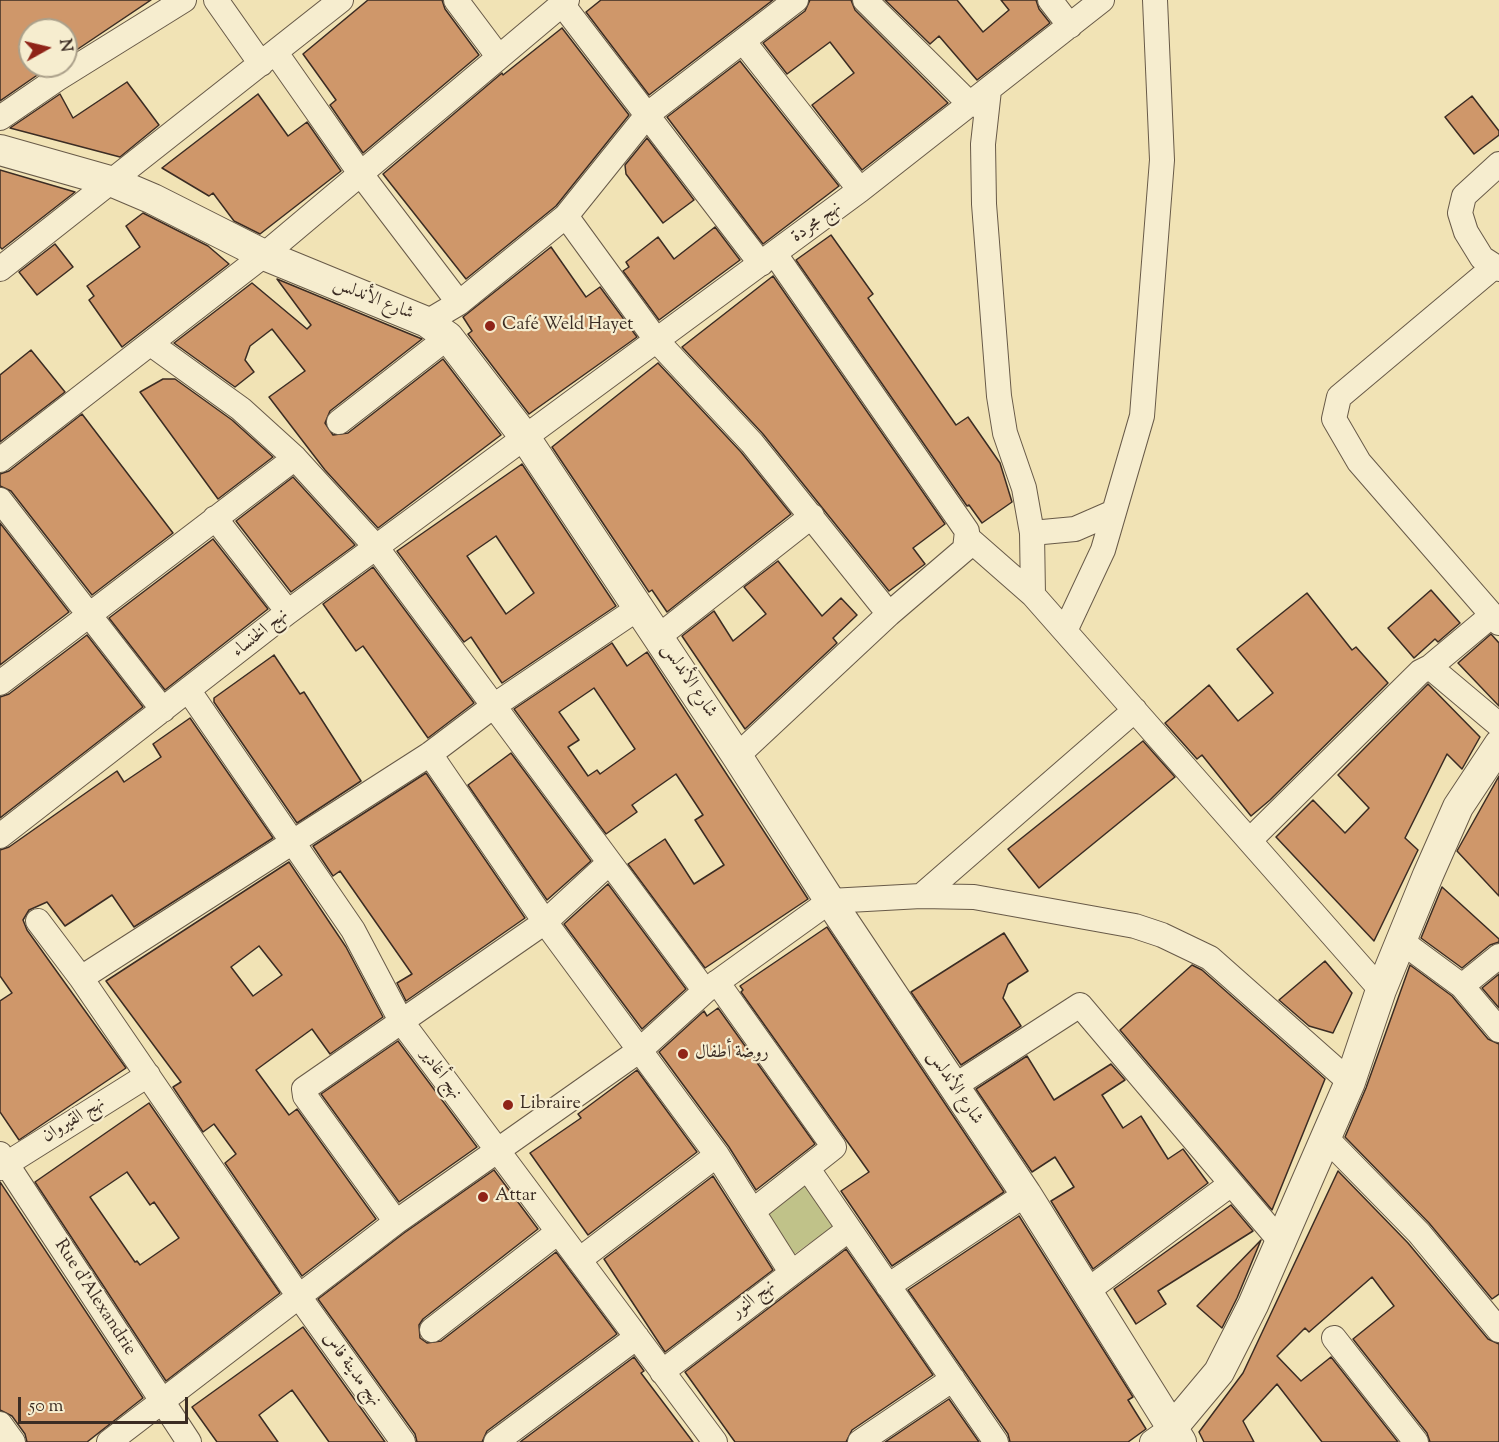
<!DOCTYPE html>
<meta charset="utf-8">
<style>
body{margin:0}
#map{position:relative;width:1499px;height:1442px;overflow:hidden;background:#f1e3b5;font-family:"Sorts Mill Goudy",serif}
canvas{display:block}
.north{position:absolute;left:18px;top:18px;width:60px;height:60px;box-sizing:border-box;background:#f6edcf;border:2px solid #aba08a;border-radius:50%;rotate:82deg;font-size:16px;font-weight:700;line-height:24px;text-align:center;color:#3b2c23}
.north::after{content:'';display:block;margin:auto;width:21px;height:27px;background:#8f2418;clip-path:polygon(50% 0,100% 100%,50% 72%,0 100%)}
.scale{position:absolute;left:18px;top:1397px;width:170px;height:27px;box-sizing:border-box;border:3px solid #3b2c23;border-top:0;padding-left:8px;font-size:18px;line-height:21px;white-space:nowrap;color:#3b2c23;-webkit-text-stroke:4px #f6edcf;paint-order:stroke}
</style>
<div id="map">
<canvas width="1499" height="1442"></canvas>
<div class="north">N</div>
<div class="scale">50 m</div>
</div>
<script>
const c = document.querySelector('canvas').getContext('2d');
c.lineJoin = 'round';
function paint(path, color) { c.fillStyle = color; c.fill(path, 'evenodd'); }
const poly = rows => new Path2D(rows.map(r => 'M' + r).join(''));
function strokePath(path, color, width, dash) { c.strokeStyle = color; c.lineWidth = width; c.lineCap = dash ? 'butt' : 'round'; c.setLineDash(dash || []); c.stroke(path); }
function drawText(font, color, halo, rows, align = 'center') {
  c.font = font + ' "Sorts Mill Goudy",Amiri,serif'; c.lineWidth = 4.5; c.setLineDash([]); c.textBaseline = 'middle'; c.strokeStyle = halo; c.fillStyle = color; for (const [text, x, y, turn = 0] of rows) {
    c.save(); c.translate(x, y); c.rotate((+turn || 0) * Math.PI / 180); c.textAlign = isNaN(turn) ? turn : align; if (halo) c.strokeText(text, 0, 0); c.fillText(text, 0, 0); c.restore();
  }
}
const green = poly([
 [806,1184,835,1225,793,1255,764,1214]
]);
const building = poly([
 [0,0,151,0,66,57,66,30,30,30,30,66,44,66,46,69,0,101,0,0],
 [368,0,442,0,445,9,479,55,363,153,330,105,336,100,303,54,368,0],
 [601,0,773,0,649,95,586,12,601,0],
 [810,0,851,0,855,10,948,103,862,170,812,105,854,73,830,42,787,74,763,43,805,11,810,0],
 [885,0,957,0,983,32,1009,10,1001,0,1036,0,1039,9,1050,23,977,80,939,36,930,44,885,0],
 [562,28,629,115,556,206,466,279,383,174,502,73,503,75,562,28],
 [740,61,839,186,763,244,667,117,740,61],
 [127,82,159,125,120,157,10,128,60,94,73,118,127,82],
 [258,94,288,136,307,122,341,171,260,234,234,221,213,193,209,196,162,168,258,94],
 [1472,96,1499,131,1499,135,1474,154,1445,117,1472,96],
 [647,138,694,200,663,223,626,174,625,165,647,138],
 [0,170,75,192,2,249,0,247,0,170],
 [143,213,208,246,229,264,122,347,89,300,94,296,87,286,140,247,126,226,143,213],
 [715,227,740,260,659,320,623,271,629,267,626,262,658,237,674,259,715,227],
 [831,235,873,294,868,298,956,425,968,417,1000,463,1012,502,982,523,969,505,967,506,796,260,831,235],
 [55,244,73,267,37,295,19,272,55,244],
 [551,247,586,297,600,287,637,337,529,414,468,334,472,331,463,317,551,247],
 [773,276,945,524,913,548,925,564,889,591,763,434,682,347,773,276],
 [277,279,422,339,330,411,325,423,333,435,348,433,443,359,501,435,378,528,325,470,269,397,305,371,272,329,250,346,245,360,254,372,235,387,174,343,252,283,307,329,311,325,277,279],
 [31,350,65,392,0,442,0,375,31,350],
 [658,363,741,452,791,514,667,612,652,590,649,592,552,447,658,363],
 [163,379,175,379,232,420,273,457,218,499,140,392,163,379],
 [82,414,173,533,92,595,11,491,0,486,0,474,9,471,82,414],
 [522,464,616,606,502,683,471,637,464,642,397,551,522,464],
 [496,536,534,593,506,614,467,556,496,536],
 [293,477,355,545,291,592,236,521,293,477],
 [0,523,69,612,0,665,0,523],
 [213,539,268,609,165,690,109,618,213,539],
 [778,561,822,616,841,598,857,615,833,638,837,643,745,729,682,636,714,611,733,641,766,614,744,587,778,561],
 [373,567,474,703,428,738,363,646,356,651,323,604,373,567],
 [1431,590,1460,623,1438,642,1435,639,1414,658,1388,628,1431,590],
 [1307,593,1352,650,1356,647,1388,683,1270,800,1251,816,1202,755,1197,759,1165,723,1209,685,1238,721,1273,693,1237,649,1307,593],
 [1491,634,1499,643,1499,706,1458,663,1491,634],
 [87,635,143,707,0,818,0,697,9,694,87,635],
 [612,643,627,666,647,652,808,899,705,968,628,864,665,839,694,884,724,865,695,820,703,815,676,774,632,805,637,812,606,834,514,709,612,643],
 [594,688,635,749,600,774,597,770,588,776,568,747,579,740,559,712,594,688],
 [274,655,300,694,304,692,361,781,297,823,214,702,214,698,274,655],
 [1428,684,1480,737,1462,769,1447,754,1405,838,1418,850,1374,941,1276,837,1313,800,1345,833,1369,808,1338,775,1428,684],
 [190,718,273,838,134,927,112,895,65,926,47,902,29,910,23,920,27,930,126,1068,19,1140,0,1112,0,1001,12,993,0,976,0,850,9,847,117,771,124,782,161,757,153,744,190,718],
 [1143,741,1175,777,1039,888,1008,849,1143,741],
 [511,753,591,861,547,900,468,785,511,753],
 [426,773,525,918,406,1001,397,983,412,974,340,871,333,876,313,846,426,773],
 [1499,776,1499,896,1457,851,1499,776],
 [289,862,346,947,383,1017,330,1054,312,1029,256,1070,289,1115,297,1109,376,1219,302,1276,225,1163,236,1154,214,1124,203,1132,173,1087,181,1082,106,981,289,862],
 [259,946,282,975,253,996,231,967,259,946],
 [608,884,686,989,642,1029,564,924,608,884],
 [1442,887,1499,939,1499,942,1490,945,1462,968,1421,938,1442,887],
 [827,927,1004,1192,892,1266,841,1191,869,1172,741,992,743,990,740,986,827,927],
 [1004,933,1028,971,1008,984,1003,998,1021,1026,961,1065,911,992,1004,933],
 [1325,961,1352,993,1333,1033,1309,1026,1279,1000,1325,961],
 [1192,965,1202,970,1325,1079,1272,1210,1120,1030,1192,965],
 [1410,965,1452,996,1488,1039,1499,1044,1499,1294,1492,1299,1429,1223,1345,1137,1366,1088,1410,965],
 [1499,974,1499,1008,1482,988,1499,974],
 [718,1008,815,1144,756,1190,729,1147,659,1052,704,1011,707,1016,718,1008],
 [398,1041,477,1147,399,1202,321,1094,398,1041],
 [1027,1056,1054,1100,1111,1064,1125,1080,1102,1095,1123,1128,1141,1116,1168,1159,1183,1149,1208,1183,1093,1269,1051,1201,1074,1187,1055,1157,1032,1172,976,1089,1027,1056],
 [637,1070,697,1152,588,1235,530,1153,581,1118,578,1114,637,1070],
 [149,1103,280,1293,166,1381,35,1182,149,1103],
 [127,1172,150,1205,154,1202,179,1238,140,1265,137,1261,135,1262,90,1197,127,1172],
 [494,1170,538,1229,423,1319,419,1325,420,1338,427,1343,441,1341,556,1252,617,1334,487,1431,482,1442,417,1442,415,1434,318,1299,404,1233,494,1170],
 [1338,1171,1408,1243,1488,1339,1499,1344,1499,1442,1430,1442,1427,1433,1353,1339,1394,1306,1372,1277,1309,1332,1305,1328,1277,1356,1301,1381,1331,1357,1398,1442,1322,1442,1277,1384,1243,1421,1254,1442,1204,1442,1199,1432,1243,1373,1338,1171],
 [713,1176,773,1270,665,1352,604,1259,713,1176],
 [0,1182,143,1398,87,1442,27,1442,25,1434,12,1416,0,1410,0,1182],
 [1231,1205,1253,1231,1158,1291,1166,1304,1136,1324,1114,1289,1231,1205],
 [1019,1216,1133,1397,1128,1400,1146,1429,1128,1442,1010,1442,1008,1434,908,1290,1019,1216],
 [1261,1240,1237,1298,1222,1328,1197,1306,1261,1240],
 [846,1249,933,1375,852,1430,846,1442,735,1442,685,1372,846,1249],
 [303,1327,385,1442,329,1442,292,1390,259,1415,278,1442,217,1442,192,1407,303,1327],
 [634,1357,644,1371,641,1373,693,1442,520,1442,634,1357],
 [949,1399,979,1442,885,1442,949,1399]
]);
const minor = poly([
 [216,0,261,64],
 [456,0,498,56],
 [865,0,971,105],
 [1050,0,1070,26],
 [562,4,761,264],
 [743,41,860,190],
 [276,53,360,173,459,303],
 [989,90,983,144,984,204,999,396,1005,433,1024,488,1032,533,1033,595],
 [0,118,57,79,184,0],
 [1499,164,1464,196,1460,213,1466,232,1482,258,1499,269],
 [566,216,657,341,752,443,889,614,737,756],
 [775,254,967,531,965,549,889,614],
 [1495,266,1339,397,1334,419,1359,462,1499,623],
 [0,269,341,0],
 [427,322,459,303,566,216,648,114,796,0],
 [151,344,241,409,295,458,376,547,705,991],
 [339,422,448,337],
 [0,460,264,255,567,0],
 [0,500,163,710],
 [215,518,288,612],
 [1032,533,1075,529,1114,512],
 [968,538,1033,595,1381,990],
 [1065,631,1103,550,1142,416,1162,160,1155,0],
 [658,637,812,516],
 [1430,667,1499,725],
 [0,683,295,458],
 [189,691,353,930,401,1021,715,1442],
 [430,754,545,922,717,1155,791,1272],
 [0,836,288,612,860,190,1102,0],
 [1250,840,1420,672,1430,667,1491,616],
 [921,896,1135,710],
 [38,921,81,978,300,1298,403,1442],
 [1401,941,1462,986,1499,1030],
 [81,978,430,754,495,705,637,609],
 [717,982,834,1147,753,1211],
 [1462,986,1499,956],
 [953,1087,1080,1005,1281,1242],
 [1326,1138,1419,1233,1499,1330],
 [0,1154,189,1442],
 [0,1168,148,1075],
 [808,1169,996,1442],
 [396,1222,305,1096,304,1089,545,922,609,863],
 [579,1260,717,1155],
 [888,1286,1026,1194],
 [1087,1291,1231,1184],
 [432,1330,558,1232],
 [1334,1338,1416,1442],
 [662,1372,848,1230],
 [0,1424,13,1442],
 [109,1442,396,1222,640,1050,705,991,830,901,921,896,974,897,1135,926,1162,935,1210,958,1350,1082],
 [496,1442,637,1337],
 [860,1442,953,1379],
 [1152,1442,1173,1427]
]);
const tertiary = poly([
 [0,150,113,182,153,199,264,255,427,322,448,337,524,436,737,756,830,901,1026,1194,1181,1442],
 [1173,1427,1219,1372,1253,1305,1350,1082,1381,990,1428,875,1458,807,1499,745]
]);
const markers = [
 [490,326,6,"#8f2418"],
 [683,1054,6,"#8f2418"],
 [508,1105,6,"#8f2418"],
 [483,1197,6,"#8f2418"]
];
const streetNames = [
 ["نهج مجردة",817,223,-36],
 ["شارع الأندلس",373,300,22],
 ["نهج الخنساء",261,634,-39],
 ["شارع الأندلس",688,681,56],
 ["نهج أغادير",440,1075,54],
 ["شارع الأندلس",954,1088,56],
 ["نهج القيروان",74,1121,-32],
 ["Rue d'Alexandrie",94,1298,57],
 ["نهج النور",754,1300,-38],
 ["نهج مدينة فاس",351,1370,54]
];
const poiNames = [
 ["Café Weld Hayet",502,326],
 ["روضة أطفال",695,1054],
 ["Libraire",520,1105],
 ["Attar",495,1197]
];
paint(green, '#c0c289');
paint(building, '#cf976a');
strokePath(building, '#3b2c23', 1.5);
strokePath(minor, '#685a48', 26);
strokePath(tertiary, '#685a48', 32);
strokePath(minor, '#f6edcf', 24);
strokePath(tertiary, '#f6edcf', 30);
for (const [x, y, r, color] of markers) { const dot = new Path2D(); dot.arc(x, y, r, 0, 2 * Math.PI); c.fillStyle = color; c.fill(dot); strokePath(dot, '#f6edcf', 2); }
drawText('18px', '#3b2c23', '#f6edcf', streetNames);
drawText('18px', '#3b2c23', '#f6edcf', poiNames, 'left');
</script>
